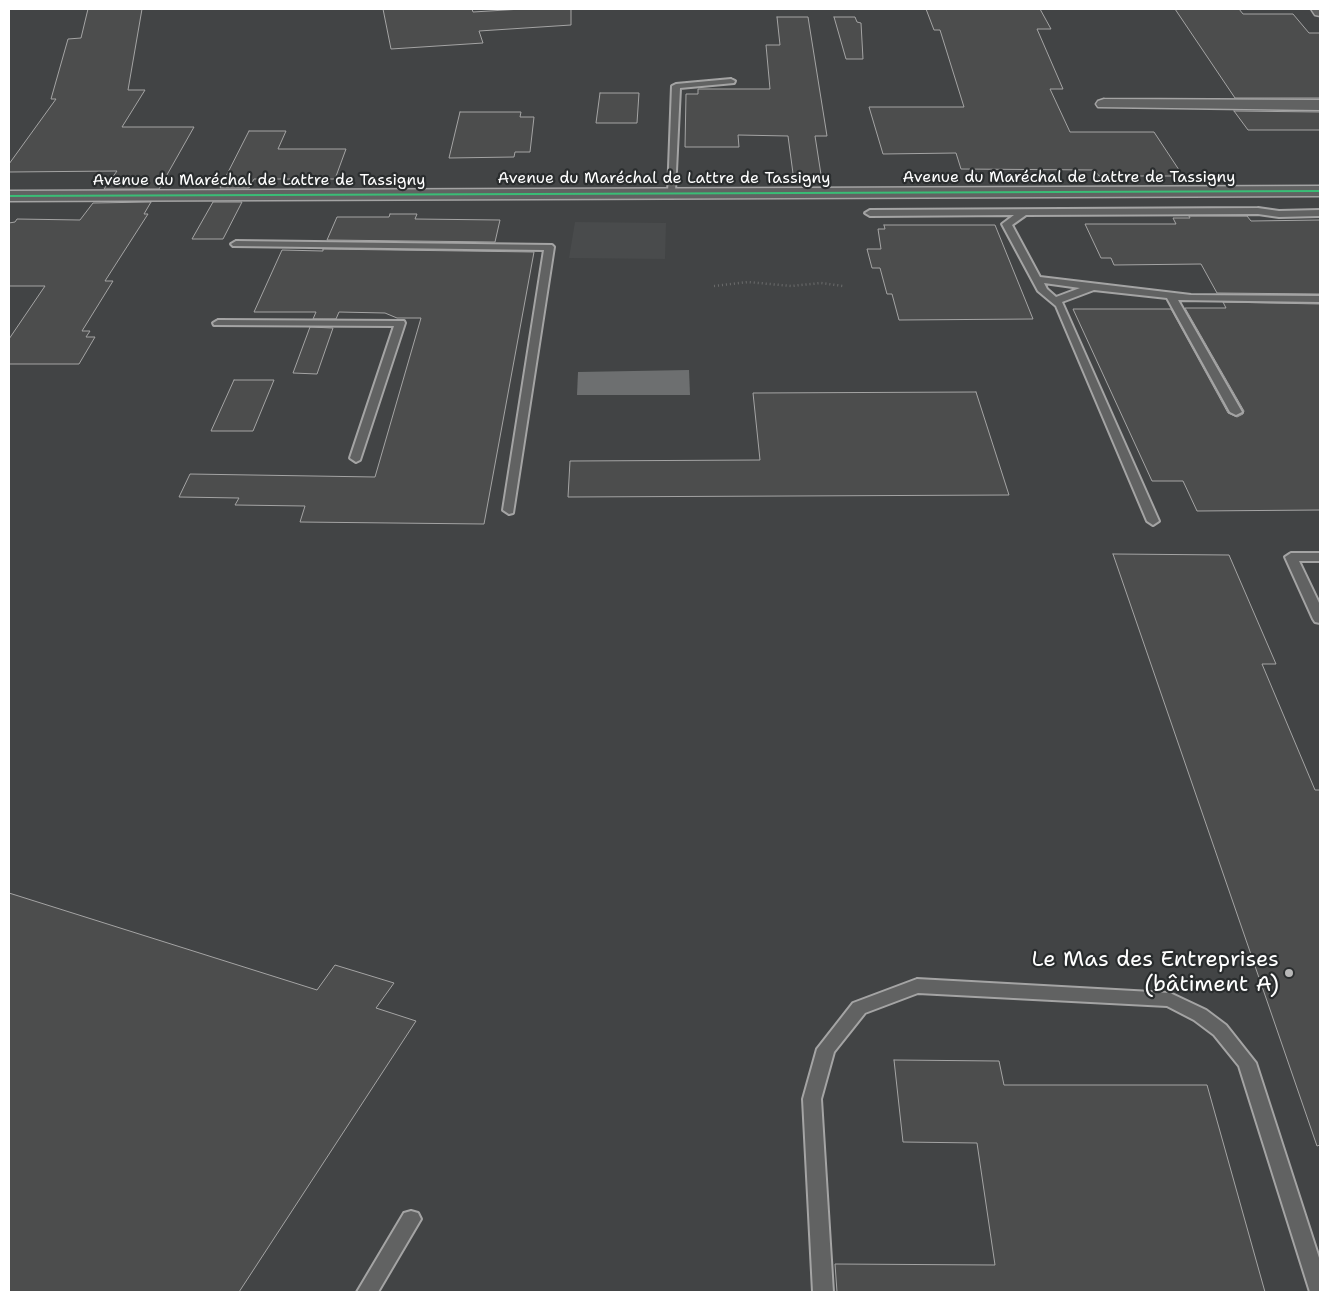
<!DOCTYPE html>
<meta charset="utf-8">
<style>
body{margin:0}
#map{position:relative;width:1329px;height:1301px;overflow:hidden;background:#343535;font-family:"Shantell Sans",sans-serif}
canvas{display:block}
.frame{position:absolute;inset:0;border:10px solid #fff;pointer-events:none}
</style>
<div id="map">
<canvas width="1329" height="1301"></canvas>
<div class="frame"></div>
</div>
<script>
const c = document.querySelector('canvas').getContext('2d');
c.lineJoin = 'round';
function paint(path, color) { c.fillStyle = color; c.fill(path, 'evenodd'); }
const poly = rows => new Path2D(rows.map(r => 'M' + r).join(''));
function strokePath(path, color, width, dash) { c.strokeStyle = color; c.lineWidth = width; c.lineCap = dash ? 'butt' : 'round'; c.setLineDash(dash || []); c.stroke(path); }
function drawText(font, color, halo, rows, align = 'center') {
  c.font = font + ' "Shantell Sans",sans-serif'; c.lineWidth = 4.5; c.setLineDash([]); c.textBaseline = 'middle'; c.strokeStyle = halo; c.fillStyle = color; for (const [text, x, y, turn = 0] of rows) {
    c.save(); c.translate(x, y); c.rotate((+turn || 0) * Math.PI / 180); c.textAlign = isNaN(turn) ? turn : align; if (halo) c.strokeText(text, 0, 0); c.fillText(text, 0, 0); c.restore();
  }
}
const built = poly([
 [9,9,1320,9,1320,1292,9,1292]
]);
const green = poly([
 [575,222,666,223,665,259,569,258]
]);
const water = poly([
 [689,370,690,395,577,395,578,372]
]);
const building = poly([
 [88,9,142,9,128,90,145,90,122,127,194,127,159,189,104,189,117,171,9,172,9,164,56,99,51,99,68,39,81,38,88,9],
 [383,9,472,9,473,12,522,9,571,9,571,25,479,31,483,43,391,49,383,9],
 [926,9,1040,9,1051,29,1037,29,1063,89,1050,89,1070,132,1154,132,1183,176,1099,176,1095,170,961,169,956,153,883,154,869,107,964,107,940,30,934,30,926,9],
 [1175,9,1239,9,1243,14,1293,14,1309,33,1320,33,1320,98,1235,98,1175,9],
 [777,17,808,17,827,136,815,136,822,181,794,181,788,136,738,135,739,147,685,147,686,94,698,94,698,89,770,89,766,45,780,45,777,17],
 [834,17,855,17,857,22,861,23,863,59,846,59,834,17],
 [600,93,639,93,637,123,596,123,600,93],
 [1234,111,1320,112,1320,130,1248,130,1234,111],
 [460,112,521,112,520,117,534,117,530,152,515,152,514,157,449,158,460,112],
 [249,131,286,131,278,149,346,149,335,179,254,179,249,188,220,188,249,131],
 [151,202,144,214,148,214,105,281,113,281,82,331,90,331,86,337,95,337,79,364,9,364,9,339,45,286,9,286,9,223,15,222,17,219,80,220,93,203,151,202],
 [213,202,242,202,223,239,192,239,213,202],
 [390,214,417,214,415,219,500,220,495,242,327,240,337,217,389,217,390,214],
 [1189,216,1247,216,1251,221,1320,220,1320,294,1217,293,1201,264,1114,265,1111,258,1101,258,1085,224,1176,224,1173,218,1190,218,1189,216],
 [884,225,995,225,1033,319,899,320,892,294,887,294,880,268,872,268,867,249,881,249,878,229,885,229,884,225],
 [323,249,534,252,484,524,300,522,305,506,235,505,239,498,179,497,190,474,375,477,421,318,397,318,385,313,339,312,336,319,313,319,316,312,254,312,282,250,323,251,323,249],
 [1223,302,1320,304,1320,510,1197,511,1183,481,1152,481,1073,309,1171,309,1228,413,1237,417,1243,414,1244,411,1185,308,1226,308,1223,302],
 [310,327,333,328,317,374,293,373,310,327],
 [234,380,274,380,253,431,211,431,234,380],
 [976,392,1009,495,568,497,570,461,760,460,753,393,976,392],
 [1113,554,1229,555,1276,664,1262,664,1315,790,1320,790,1320,1145,1317,1146,1113,554],
 [9,893,317,990,335,965,394,983,376,1008,416,1021,239,1292,9,1292,9,893],
 [894,1060,999,1061,1004,1085,1207,1085,1265,1292,837,1292,835,1264,995,1265,977,1143,903,1142,894,1060]
]);
const path = poly([
 [714,286,748,282,791,286,821,283,843,286]
]);
const lane = poly([
 [731,79,735,81,734,83,680,88,675,192,671,195,668,194,672,86,676,84,731,79],
 [1258,208,1279,211,1320,210,1320,216,1279,217,1258,214,1026,215,1012,225,1040,277,1191,295,1320,296,1320,302,1178,300,1242,412,1236,415,1230,412,1167,298,1094,290,1062,302,1159,521,1153,525,1147,521,1056,306,1038,291,1002,224,1014,215,870,216,865,213,870,210,1258,208],
 [1044,283,1080,288,1056,297,1047,289,1044,283],
 [236,241,552,245,554,247,513,513,509,514,503,510,544,250,233,246,231,244,236,241],
 [218,320,404,321,405,323,360,460,356,462,350,458,394,326,214,325,213,323,218,320],
 [1291,553,1320,553,1320,561,1299,561,1320,605,1320,623,1315,622,1313,619,1285,557,1291,553],
 [917,979,1170,993,1206,1010,1226,1025,1256,1063,1320,1261,1320,1292,1310,1292,1239,1066,1214,1035,1194,1020,1167,1006,918,993,865,1013,834,1052,821,1099,833,1292,813,1292,803,1099,817,1049,853,1003,917,979],
 [411,1211,418,1213,421,1219,378,1292,357,1292,404,1213,411,1211]
]);
const street = poly([
 [1311,9,1320,9,1320,16,1315,15,1311,9],
 [1104,99,1320,100,1320,110,1098,107,1096,104,1098,101,1104,99],
 [1320,186,1320,196,9,201,9,191,1320,186]
]);
const cycleway = poly([
 [1320,190,1320,192,9,197,9,195,1320,190]
]);
const markers = [
 [1289,973,5,"#b8b8b8"]
];
const farStreetnames = [
 ["Avenue du Maréchal de Lattre de Tassigny",1069,178],
 ["Avenue du Maréchal de Lattre de Tassigny",664,179],
 ["Avenue du Maréchal de Lattre de Tassigny",259,181]
];
const nearPoinames = [
 ["Le Mas des Entreprises",1279,960],
 ["(bâtiment A)",1279,985]
];
paint(built, '#424445');
paint(green, '#494b4c');
paint(water, '#6d6f70');
paint(building, '#4c4d4d');
strokePath(building, '#a4a4a4', 1);
strokePath(lane, '#a4a4a4', 4);
strokePath(street, '#a4a4a4', 3);
strokePath(path, '#6b6c6c', 2.5, [1, 3]);
paint(lane, '#616262');
paint(street, '#616262');
paint(cycleway, '#3abd76');
for (const [x, y, r, color] of markers) { const dot = new Path2D(); dot.arc(x, y, r, 0, 2 * Math.PI); c.fillStyle = color; c.fill(dot); strokePath(dot, '#2a2d2e', 2); }
drawText('16px', '#fff', '#2a2d2e', farStreetnames);
drawText('22px', '#fff', '#2a2d2e', nearPoinames, 'right');
</script>
